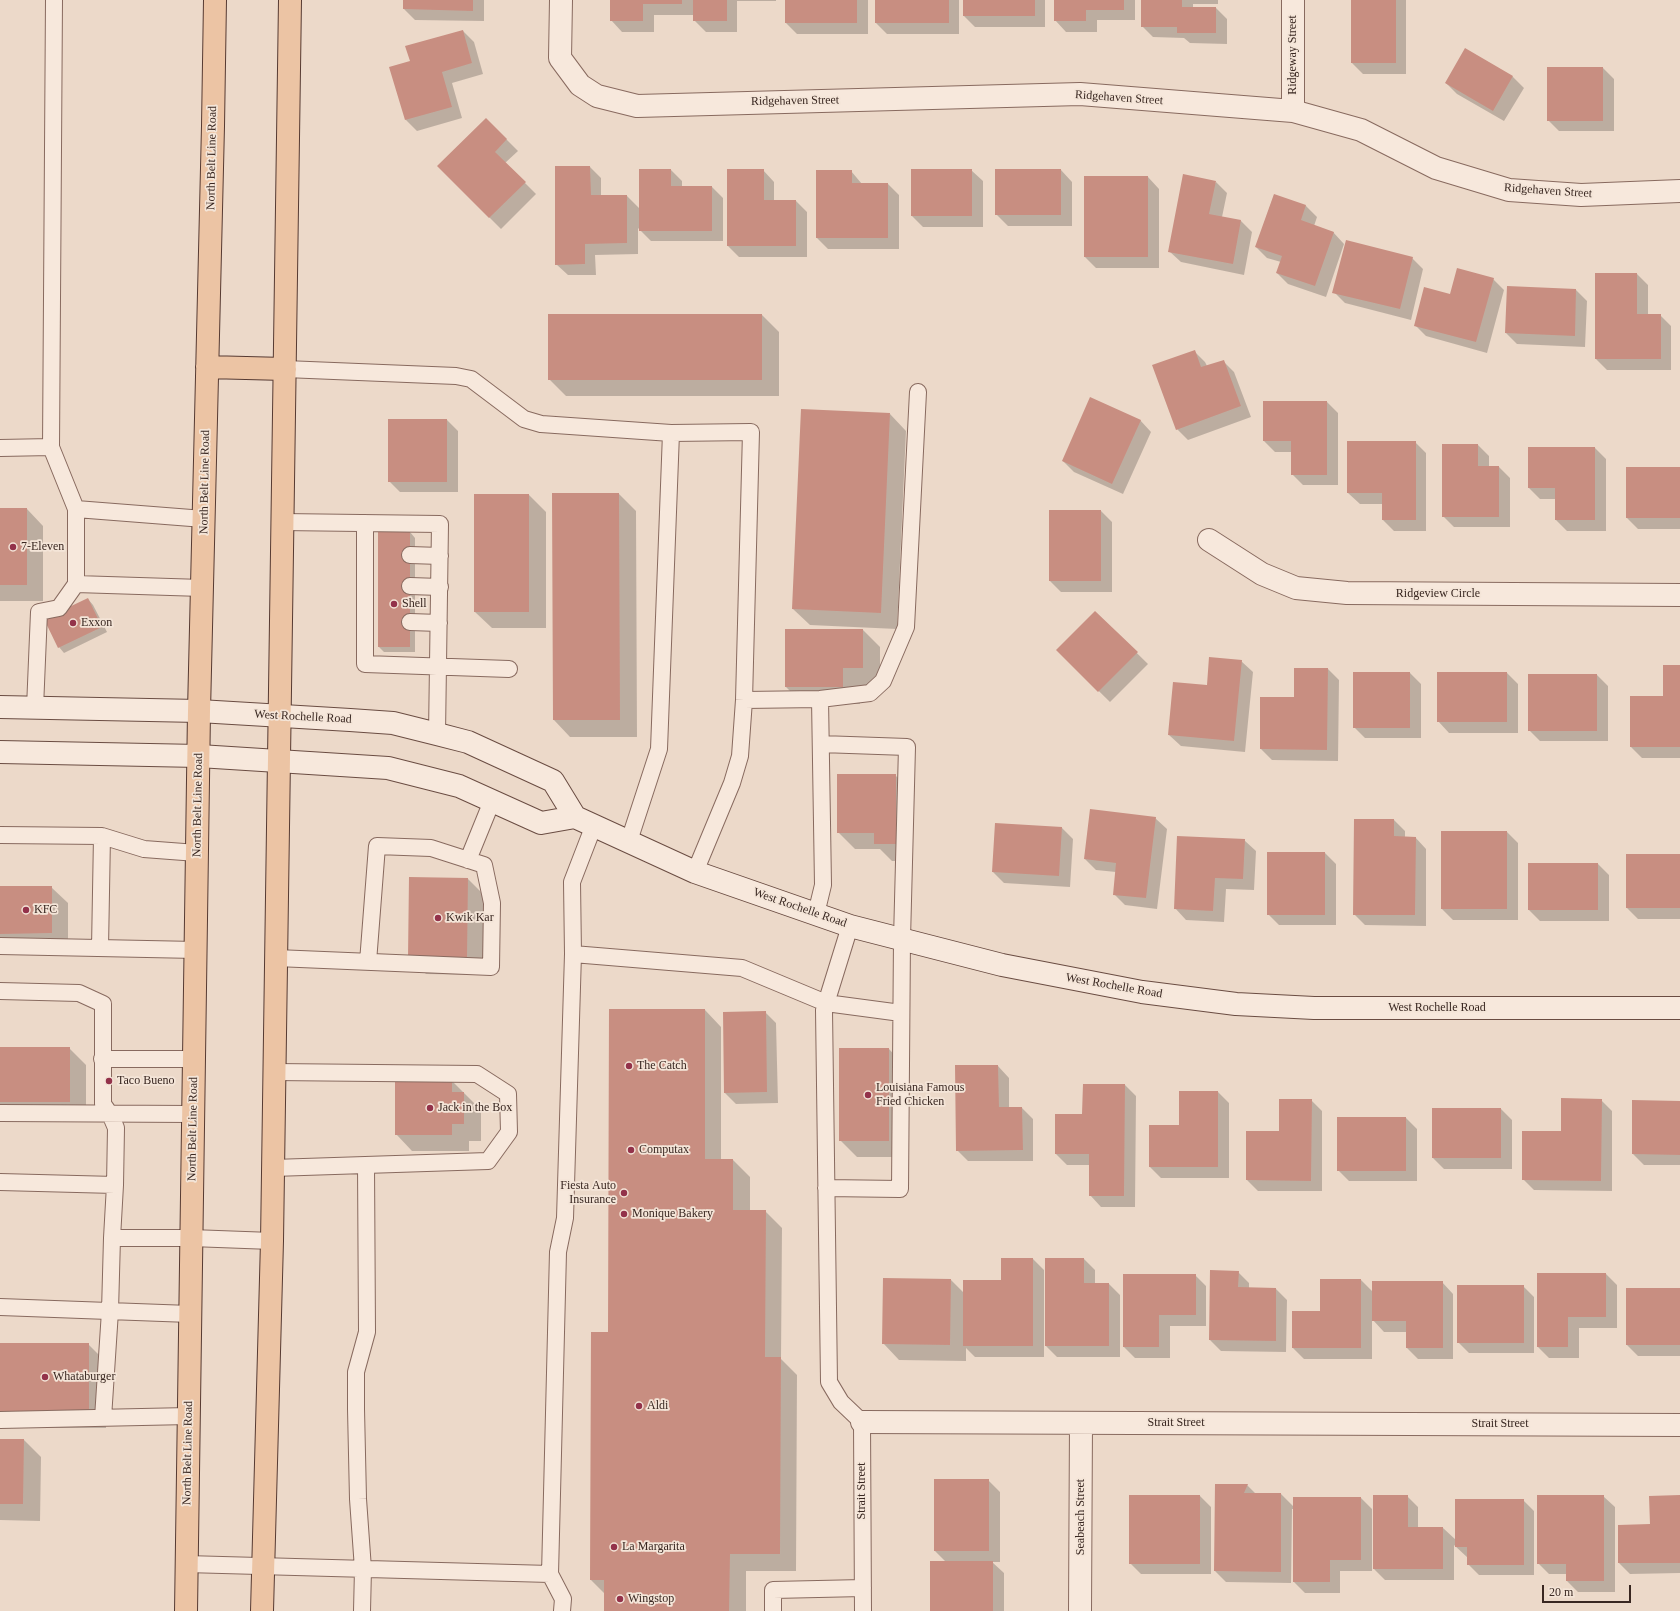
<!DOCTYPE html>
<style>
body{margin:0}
#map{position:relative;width:1680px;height:1611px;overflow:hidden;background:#ecd9c9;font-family:"Times New Roman",serif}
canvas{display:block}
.scale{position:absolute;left:1542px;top:1585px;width:89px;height:18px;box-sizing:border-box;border:2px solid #392721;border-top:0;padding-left:5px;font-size:12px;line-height:14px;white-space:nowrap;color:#392721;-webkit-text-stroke:3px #f4e5d8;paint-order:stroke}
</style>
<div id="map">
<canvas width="1680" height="1611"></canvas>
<div class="scale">20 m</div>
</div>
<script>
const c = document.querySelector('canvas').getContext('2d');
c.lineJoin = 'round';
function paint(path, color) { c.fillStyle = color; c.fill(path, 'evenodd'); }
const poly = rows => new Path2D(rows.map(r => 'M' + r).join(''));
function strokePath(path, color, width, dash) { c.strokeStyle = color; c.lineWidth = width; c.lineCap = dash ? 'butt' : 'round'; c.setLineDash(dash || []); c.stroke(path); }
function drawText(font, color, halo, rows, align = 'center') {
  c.font = font + ' "Times New Roman",serif'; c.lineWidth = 3.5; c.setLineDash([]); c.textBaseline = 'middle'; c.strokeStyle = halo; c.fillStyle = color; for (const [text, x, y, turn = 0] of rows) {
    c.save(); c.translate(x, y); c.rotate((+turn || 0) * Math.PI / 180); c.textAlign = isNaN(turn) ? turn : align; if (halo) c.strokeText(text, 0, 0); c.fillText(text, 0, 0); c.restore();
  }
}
const shadow = poly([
 [404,0,484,0,484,21,415,20,404,9],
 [611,0,776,0,776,1,737,1,737,32,706,32,694,20,694,15,654,15,654,32,622,32,611,20],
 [786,0,868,0,868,34,797,34,786,23],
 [876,0,959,0,959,34,887,34,876,23],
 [964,0,1045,0,1045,27,975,27,964,16],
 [1055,0,1135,0,1135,20,1097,20,1097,32,1066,32,1055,20],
 [1142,0,1218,0,1218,4,1193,4,1193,8,1216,8,1227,19,1227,44,1190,43,1184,38,1153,37,1142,26],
 [1352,0,1406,0,1406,74,1363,74,1352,63],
 [463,31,474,42,483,74,452,83,462,118,417,131,406,120,411,61],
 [1466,50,1513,77,1524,88,1504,121,1457,94,1446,83],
 [1603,68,1614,79,1614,131,1559,131,1548,120],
 [486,119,518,151,505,163,536,194,501,229,438,166],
 [590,167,601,178,601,196,627,196,640,209,671,170,682,181,682,187,712,187,723,198,723,241,651,241,638,228,638,254,595,255,596,275,568,275,556,264],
 [763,170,774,182,774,201,796,201,807,212,807,257,739,257,728,246],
 [971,170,983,181,983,227,923,227,912,216],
 [1061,170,1072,182,1072,226,1008,226,996,214],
 [851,171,862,184,888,184,899,195,899,249,828,249,817,238],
 [1148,177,1159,189,1159,268,1096,268,1085,257],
 [1216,182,1227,193,1222,217,1241,221,1252,232,1244,275,1181,262,1169,251],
 [1274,195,1306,206,1317,217,1314,226,1333,232,1344,244,1326,297,1288,284,1277,273,1281,262,1267,258,1256,247],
 [1412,258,1423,269,1411,320,1345,303,1334,292],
 [1596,274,1637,274,1648,285,1648,315,1660,315,1671,326,1671,370,1607,370,1596,359],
 [1493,279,1504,290,1487,353,1426,336,1415,325,1451,295],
 [1576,290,1587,301,1585,347,1517,344,1506,333],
 [762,315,779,332,779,396,566,396,549,379],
 [1194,351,1205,362,1207,366,1223,361,1234,372,1251,417,1188,440,1177,429],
 [1264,402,1327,402,1338,413,1338,485,1303,485,1292,474,1292,452,1275,452,1264,441],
 [890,414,906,431,897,629,810,625,793,609],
 [447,420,458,431,458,492,400,492,389,481],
 [1140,420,1151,432,1123,494,1074,472,1063,461],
 [1415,442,1426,453,1426,531,1394,531,1383,520,1383,504,1360,504,1348,493],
 [1478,445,1489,456,1489,467,1499,467,1510,478,1510,527,1454,527,1443,516],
 [1595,448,1606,459,1606,531,1567,531,1556,520,1556,499,1540,499,1529,488],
 [1680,468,1680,529,1638,529,1627,518],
 [553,494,619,494,636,511,637,737,570,737,554,720],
 [529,495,546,512,546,628,492,628,475,612],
 [0,509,27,509,43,526,43,601,0,601],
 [1050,511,1101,511,1112,522,1112,592,1061,592,1050,581],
 [379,532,410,532,415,538,415,652,384,652,379,647],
 [88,599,93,605,107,632,64,653,59,647],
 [1095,612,1148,664,1110,702,1057,650],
 [863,630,880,647,880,685,860,685,860,704,803,704,786,687],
 [1241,661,1253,672,1245,752,1181,746,1169,735,1207,686],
 [1680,666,1680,758,1642,758,1631,747,1664,697],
 [1328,669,1339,680,1338,761,1272,760,1261,749,1295,698],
 [1410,673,1421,684,1421,738,1365,738,1354,727],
 [1507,673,1518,684,1518,733,1449,733,1438,721],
 [1597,675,1608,686,1608,741,1540,741,1529,730],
 [895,775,912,792,912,861,892,861,880,849,855,849,838,832],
 [1155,818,1167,829,1157,909,1125,905,1114,894,1116,872,1096,870,1085,859],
 [1394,820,1405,831,1405,837,1415,837,1426,849,1426,926,1365,925,1354,914],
 [996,824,1062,828,1073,839,1070,887,1004,883,993,872],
 [1507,832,1518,843,1518,920,1453,920,1442,909],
 [1244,840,1256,851,1254,890,1226,889,1224,922,1186,920,1175,908],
 [1268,853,1325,853,1336,864,1336,925,1279,925,1268,914],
 [1680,855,1680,919,1638,919,1627,908],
 [1598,864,1609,875,1609,921,1540,921,1529,910],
 [468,879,485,896,484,975,426,974,409,957],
 [0,887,51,887,68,903,68,950,0,950],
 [705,1010,721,1027,721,1160,733,1160,750,1177,750,1211,765,1211,782,1228,781,1359,797,1375,796,1571,746,1571,746,1611,605,1611,605,1594,591,1580,609,1333],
 [765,1012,776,1023,778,1103,736,1104,725,1093,724,1013],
 [0,1048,69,1048,86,1065,86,1118,0,1118],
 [889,1049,905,1066,905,1157,857,1157,840,1140],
 [998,1066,1009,1078,1009,1108,1022,1108,1033,1119,1033,1161,968,1161,957,1150],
 [452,1081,481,1110,481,1141,469,1141,469,1151,412,1151,396,1134],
 [1125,1085,1136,1096,1135,1207,1101,1207,1090,1195,1090,1165,1067,1165,1056,1154,1083,1115],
 [1218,1092,1229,1103,1229,1178,1161,1178,1150,1167,1180,1126],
 [1311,1100,1322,1111,1322,1191,1258,1191,1247,1180,1280,1132],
 [1601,1100,1612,1111,1612,1191,1534,1190,1523,1179,1562,1132],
 [1633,1101,1680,1102,1680,1165,1644,1165,1633,1154],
 [1433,1109,1501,1109,1512,1120,1512,1169,1444,1169,1433,1158],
 [1338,1118,1406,1118,1417,1129,1417,1181,1349,1181,1338,1170],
 [1033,1259,1044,1270,1044,1357,975,1357,966,1348,966,1361,899,1360,883,1343,951,1280,964,1293,1002,1281],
 [1046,1259,1084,1259,1095,1270,1095,1284,1109,1284,1120,1295,1120,1357,1057,1357,1046,1346],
 [1238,1272,1249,1283,1249,1289,1276,1289,1287,1300,1286,1352,1221,1351,1210,1340],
 [1606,1274,1617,1285,1617,1328,1579,1328,1579,1358,1549,1358,1538,1347],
 [1195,1275,1206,1286,1206,1326,1170,1326,1170,1358,1135,1358,1124,1347],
 [1361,1280,1373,1292,1442,1282,1453,1294,1453,1359,1418,1359,1407,1348,1407,1332,1384,1332,1372,1319,1372,1359,1304,1359,1293,1348,1293,1312,1321,1312],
 [1523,1286,1534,1297,1534,1353,1469,1353,1458,1342],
 [1680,1289,1680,1356,1638,1356,1627,1345],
 [0,1344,88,1344,105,1361,106,1428,5,1428,0,1423],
 [0,1440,24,1440,41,1457,40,1521,0,1520],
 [988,1480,1000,1492,1000,1562,992,1562,1004,1573,1004,1611,931,1611,946,1562,935,1551],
 [1216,1485,1247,1485,1256,1494,1281,1494,1294,1507,1361,1498,1372,1509,1372,1571,1340,1571,1340,1593,1305,1593,1294,1582,1294,1509,1292,1509,1291,1583,1226,1582,1215,1571],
 [1200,1496,1211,1507,1211,1574,1141,1574,1130,1563],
 [1407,1496,1418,1507,1418,1528,1443,1528,1456,1540,1523,1500,1534,1511,1534,1575,1479,1575,1468,1564,1468,1558,1454,1545,1454,1580,1385,1580,1374,1569],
 [1603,1496,1615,1507,1615,1592,1578,1592,1567,1581,1567,1574,1549,1574,1538,1563],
 [1680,1496,1680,1573,1630,1574,1619,1563,1651,1525]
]);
const building = poly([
 [403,0,473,0,473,11,403,9],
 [610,0,682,0,682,4,643,4,643,21,610,21],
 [693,0,727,0,727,21,693,21],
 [785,0,857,0,857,23,785,23],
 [875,0,949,0,949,23,875,23],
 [963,0,1035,0,1035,16,963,16],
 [1054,0,1124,0,1124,10,1086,10,1086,21,1054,21],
 [1141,0,1182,0,1182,7,1216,7,1216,33,1177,33,1177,27,1141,27],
 [1351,0,1396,0,1396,63,1351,63],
 [463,30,472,63,442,72,452,107,405,120,389,67,410,61,405,46],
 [1465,48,1513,76,1493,111,1445,83],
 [1547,67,1603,67,1603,121,1547,121],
 [486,118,507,139,495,152,526,182,489,218,437,166],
 [555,166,590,166,591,195,627,195,627,243,585,244,585,264,555,265],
 [639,169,671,169,671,186,712,186,712,231,639,231],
 [727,169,764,169,764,200,796,200,796,246,727,246],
 [911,169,972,169,972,216,911,216],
 [995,169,1061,169,1061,215,995,215],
 [816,170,852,170,852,183,888,183,888,238,816,238],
 [1183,174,1216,181,1209,214,1241,220,1233,264,1168,252],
 [1084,176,1148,176,1148,257,1084,257],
 [1274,194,1306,205,1301,220,1334,232,1315,286,1276,273,1282,256,1255,247],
 [1346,240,1413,257,1400,309,1332,293],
 [1457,268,1494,278,1476,342,1414,326,1424,287,1450,294],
 [1595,273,1637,273,1637,314,1661,314,1661,359,1595,359],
 [1507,286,1576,289,1575,336,1505,333],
 [548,314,762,314,762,380,548,380],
 [1195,350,1201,367,1224,360,1241,406,1176,430,1152,365],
 [1090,397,1141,420,1112,484,1062,461],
 [1263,401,1327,401,1327,475,1291,475,1291,441,1263,441],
 [801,409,890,413,881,613,792,609],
 [388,419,447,419,447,482,388,482],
 [1347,441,1416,441,1416,520,1382,520,1382,493,1347,493],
 [1442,444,1478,444,1478,466,1499,466,1499,517,1442,517],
 [1528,447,1595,447,1595,520,1555,520,1555,488,1528,488],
 [1626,467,1680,467,1680,518,1626,518],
 [552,493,619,493,620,720,553,720],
 [474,494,529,494,529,612,474,612],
 [0,508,27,508,27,585,0,585],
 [1049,510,1101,510,1101,581,1049,581],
 [378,531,410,531,410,647,378,647],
 [88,598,102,627,58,648,44,619],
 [1095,611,1138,652,1098,692,1056,650],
 [785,629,863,629,863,668,843,668,843,687,785,687],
 [1209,657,1242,660,1234,741,1168,735,1173,682,1207,685],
 [1663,665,1680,665,1680,747,1630,747,1630,696,1663,696],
 [1294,668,1328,668,1327,750,1260,749,1260,697,1294,697],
 [1353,672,1410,672,1410,728,1353,728],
 [1437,672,1507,672,1507,722,1437,722],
 [1528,674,1597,674,1597,731,1528,731],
 [837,774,896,774,896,844,874,844,874,833,837,833],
 [1090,809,1156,817,1146,898,1113,895,1116,863,1084,859],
 [1354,819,1394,819,1394,836,1416,837,1415,915,1353,915],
 [995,823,1062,827,1059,876,992,872],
 [1441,831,1507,831,1507,909,1441,909],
 [1177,836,1245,839,1243,879,1215,878,1213,911,1174,909],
 [1267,852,1325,852,1325,915,1267,915],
 [1626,854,1680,854,1680,908,1626,908],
 [1528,863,1598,863,1598,910,1528,910],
 [409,877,468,878,467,959,408,958],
 [0,886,52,886,52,933,0,934],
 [609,1009,705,1009,705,1159,733,1159,733,1210,766,1210,765,1357,781,1357,780,1554,730,1554,729,1611,604,1611,604,1580,590,1580,591,1332,608,1332],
 [766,1011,767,1092,724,1093,723,1012],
 [0,1047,70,1047,70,1102,0,1102],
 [839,1048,889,1048,889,1141,839,1141],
 [955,1065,998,1065,999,1107,1022,1107,1023,1150,956,1151],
 [395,1080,452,1080,452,1092,464,1092,464,1124,452,1124,452,1135,395,1135],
 [1083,1084,1125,1084,1124,1196,1089,1196,1089,1154,1055,1154,1055,1114,1082,1114],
 [1179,1091,1218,1091,1218,1167,1149,1167,1149,1125,1179,1125],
 [1561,1098,1602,1099,1601,1181,1522,1180,1522,1131,1561,1131],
 [1279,1099,1312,1099,1311,1181,1246,1180,1246,1131,1279,1131],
 [1632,1100,1680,1101,1680,1155,1632,1154],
 [1432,1108,1501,1108,1501,1158,1432,1158],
 [1337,1117,1406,1117,1406,1171,1337,1171],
 [1001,1258,1033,1258,1033,1346,963,1346,963,1280,1001,1280],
 [1045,1258,1084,1258,1084,1283,1109,1283,1109,1346,1045,1346],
 [1210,1270,1239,1271,1238,1287,1276,1288,1276,1341,1209,1340],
 [1537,1273,1606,1273,1606,1317,1568,1317,1568,1347,1537,1347],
 [1123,1274,1196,1274,1196,1315,1159,1315,1159,1347,1123,1347],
 [883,1278,951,1279,950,1345,882,1344],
 [1320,1279,1361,1279,1361,1348,1292,1348,1292,1311,1320,1311],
 [1372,1281,1443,1281,1443,1348,1406,1348,1406,1321,1372,1321],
 [1457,1285,1524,1285,1524,1343,1457,1343],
 [1626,1288,1680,1288,1680,1345,1626,1345],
 [0,1343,89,1343,89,1412,0,1412],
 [0,1439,24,1439,23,1504,0,1504],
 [934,1479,989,1479,989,1551,934,1551],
 [1215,1484,1248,1484,1244,1493,1281,1493,1281,1572,1214,1571],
 [1129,1495,1200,1495,1200,1564,1129,1564],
 [1373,1495,1408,1495,1408,1527,1443,1527,1443,1569,1373,1569],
 [1537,1495,1604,1495,1604,1581,1566,1581,1566,1564,1537,1564],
 [1680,1495,1680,1563,1618,1563,1618,1525,1650,1524,1649,1496],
 [1293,1497,1361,1497,1361,1560,1330,1560,1330,1582,1293,1582],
 [1455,1499,1524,1499,1524,1565,1467,1565,1467,1547,1455,1547],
 [930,1561,993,1561,993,1611,930,1611]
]);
const lane = poly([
 [54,0,51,447,76,509,204,519],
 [285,369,456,376,471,379,524,419,541,424,671,433,659,749,629,841],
 [671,433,751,432,744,700,740,756,732,783,695,872],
 [0,448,51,447],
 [282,522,440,524,437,734],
 [365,523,365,664,509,669],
 [410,555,440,556],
 [76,584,202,588],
 [410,586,440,587],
 [410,622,439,623],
 [744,700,820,699,870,693,883,681,906,627,918,392],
 [35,708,39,612,59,608,76,584,76,509],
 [821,744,907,747,902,939,900,1189,826,1188],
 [0,835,102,836,144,849,197,853],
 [468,860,492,801],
 [816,914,823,885,820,699],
 [850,926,824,1010,829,1382,841,1402,862,1422,863,1611],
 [0,946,196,950],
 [100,948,102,836],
 [573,954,742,968,826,1003,901,1013],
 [276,958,491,967,492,903,484,865,431,848,377,846,368,962],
 [0,991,79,993,103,1004,103,1104,110,1114,116,1128,115,1185],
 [102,1059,194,1059],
 [0,1113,193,1114],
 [273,1168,488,1161,509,1132,508,1094,477,1074,274,1072],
 [0,1182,115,1185,112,1238,191,1238,272,1241],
 [0,1307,190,1314],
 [103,1418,110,1311,112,1238],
 [0,1420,189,1416],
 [186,1564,550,1574,558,1252,565,1218,573,954,572,882,594,825],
 [550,1574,563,1599,562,1611],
 [362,1611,363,1569,358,1499,356,1409,356,1372,367,1332,366,1165],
 [773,1611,773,1590,863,1588]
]);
const street = poly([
 [561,0,560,58,580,85,597,96,637,106,1080,94,1293,111,1361,130,1436,168,1509,190,1581,195,1680,191],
 [1293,111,1293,0],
 [1209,540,1262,574,1296,588,1347,593,1680,595],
 [862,1422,1680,1425],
 [1080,1611,1081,1423]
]);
const secondary = poly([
 [0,707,199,711,350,720,393,723,437,734,468,742,553,781,575,817,695,872,850,926,1002,965,1142,992,1236,1004,1314,1008,1680,1008],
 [0,752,199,756,388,768,459,786,541,823,575,817]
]);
const primary = poly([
 [207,367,285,369],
 [186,1611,199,711,213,126,215,0],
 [262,1611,272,1241,290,0]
]);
const markers = [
 [13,547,4,"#93324a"],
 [394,604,4,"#93324a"],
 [73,623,4,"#93324a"],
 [26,910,4,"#93324a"],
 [438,918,4,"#93324a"],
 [629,1066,4,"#93324a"],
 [109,1081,4,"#93324a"],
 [868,1095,4,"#93324a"],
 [430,1108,4,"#93324a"],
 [631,1150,4,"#93324a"],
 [624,1193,4,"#93324a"],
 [624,1214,4,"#93324a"],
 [45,1377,4,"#93324a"],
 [639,1406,4,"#93324a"],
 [614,1547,4,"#93324a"],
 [620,1599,4,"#93324a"]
];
const streetNames = [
 ["Ridgeway Street",1293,55,-90],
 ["Ridgehaven Street",1119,98,4],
 ["Ridgehaven Street",795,101,-1],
 ["North Belt Line Road",212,158,-89],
 ["Ridgehaven Street",1548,191,4],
 ["North Belt Line Road",205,482,-89],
 ["Ridgeview Circle",1438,594],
 ["West Rochelle Road",303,717,3],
 ["North Belt Line Road",198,805,-89],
 ["West Rochelle Road",800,908,19],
 ["West Rochelle Road",1114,986,10],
 ["West Rochelle Road",1437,1008],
 ["North Belt Line Road",193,1129,-89],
 ["Strait Street",1176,1423],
 ["Strait Street",1500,1424],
 ["North Belt Line Road",188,1453,-89],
 ["Strait Street",862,1491,-90],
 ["Seabeach Street",1081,1517,-90]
];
const poiNames = [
 ["7-Eleven",21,547],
 ["Shell",402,604],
 ["Exxon",81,623],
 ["KFC",34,910],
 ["Kwik Kar",446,918],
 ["The Catch",637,1066],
 ["Taco Bueno",117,1081],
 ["Louisiana Famous",876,1088],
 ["Fried Chicken",876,1102],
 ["Jack in the Box",438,1108],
 ["Computax",639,1150],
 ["Fiesta Auto",616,1186,"right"],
 ["Insurance",616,1200,"right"],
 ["Monique Bakery",632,1214],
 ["Whataburger",53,1377],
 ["Aldi",647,1406],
 ["La Margarita",622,1547],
 ["Wingstop",628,1599]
];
paint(shadow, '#0003');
paint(building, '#c88e81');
strokePath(lane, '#886a5f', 18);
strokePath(street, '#886a5f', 24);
strokePath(secondary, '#6a4c42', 24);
strokePath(primary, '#563a32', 24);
strokePath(lane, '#f7e8dc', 16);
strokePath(street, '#f7e8dc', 22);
strokePath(secondary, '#f7e8dc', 22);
strokePath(primary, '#ecc4a4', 22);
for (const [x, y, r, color] of markers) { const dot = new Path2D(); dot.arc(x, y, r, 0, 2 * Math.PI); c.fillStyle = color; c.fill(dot); strokePath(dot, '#f4e5d8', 1.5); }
drawText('12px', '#392721', '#f4e5d8', streetNames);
drawText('12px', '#392721', '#f4e5d8', poiNames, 'left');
</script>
